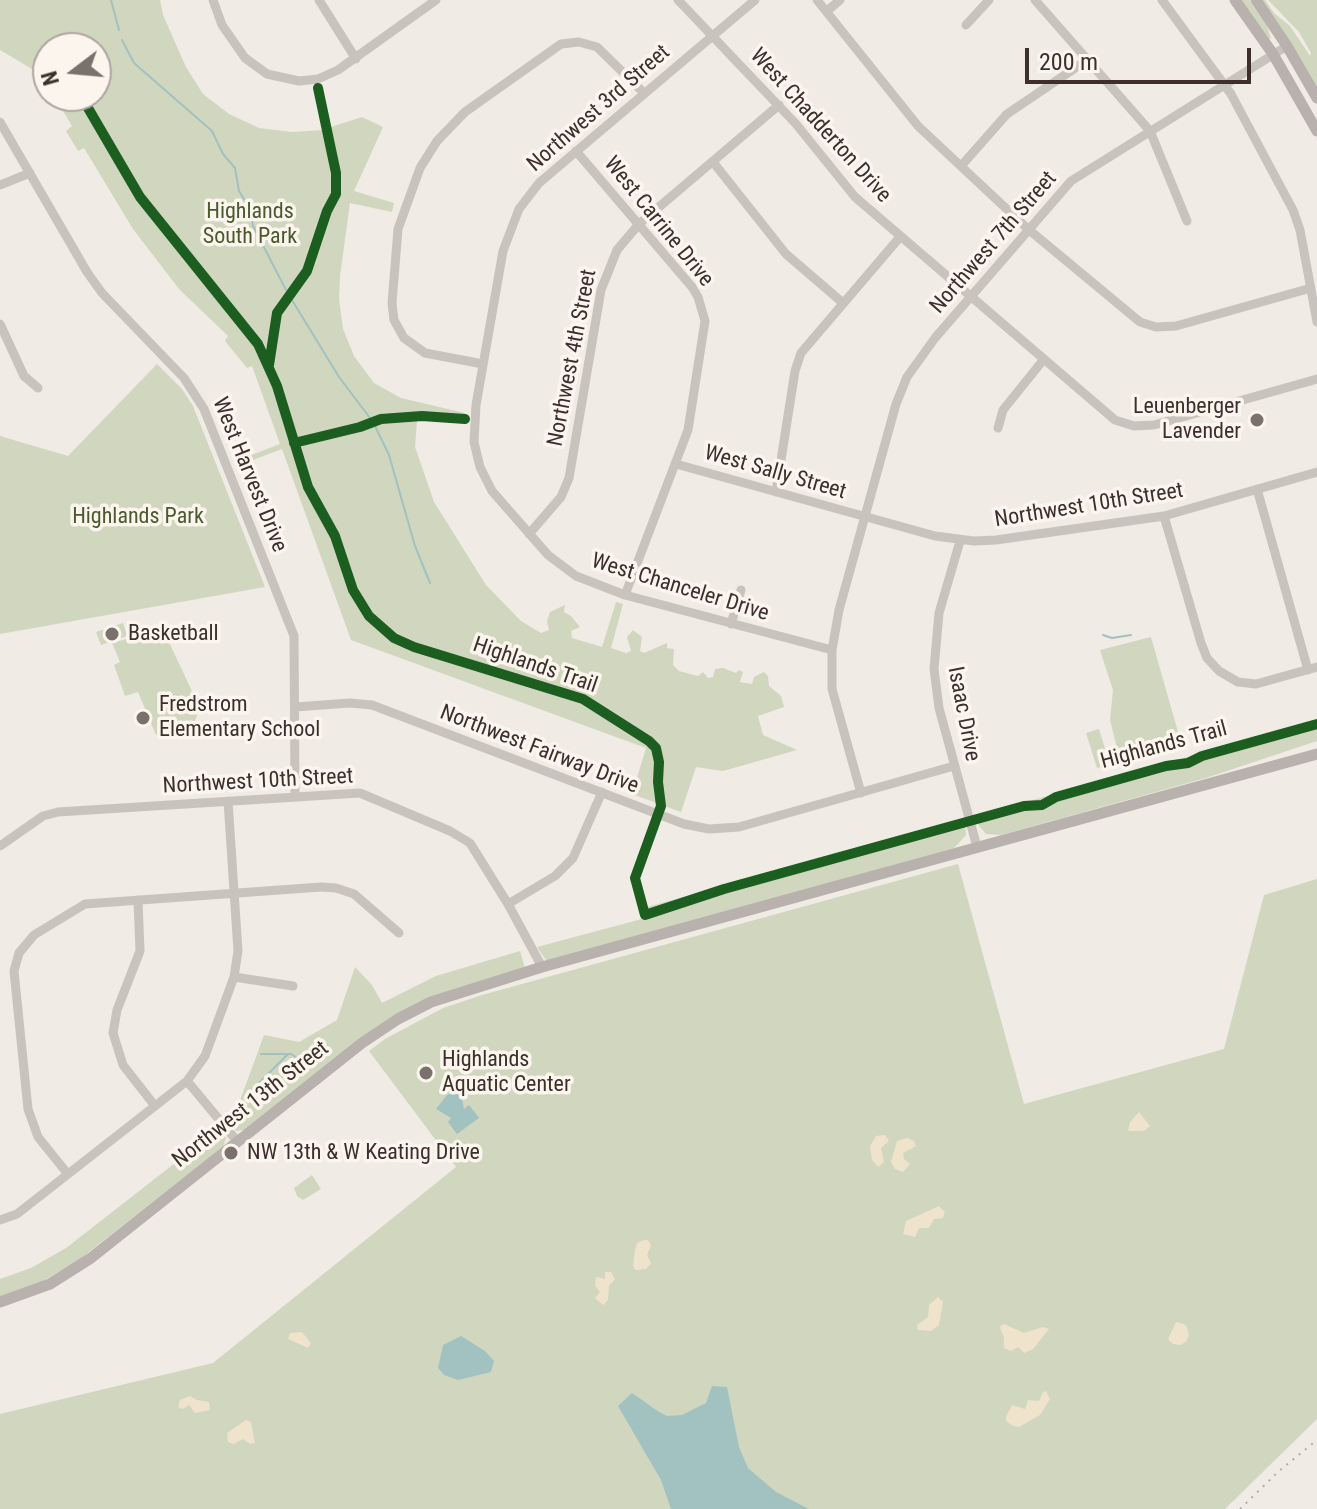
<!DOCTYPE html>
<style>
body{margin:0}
#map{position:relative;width:1317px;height:1509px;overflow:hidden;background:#f0ebe5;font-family:"Roboto Condensed",sans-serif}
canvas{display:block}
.north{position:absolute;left:32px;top:32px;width:80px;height:80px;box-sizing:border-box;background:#fbf5ee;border:2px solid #aea6a0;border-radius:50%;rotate:254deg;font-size:22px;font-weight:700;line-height:32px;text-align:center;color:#3b302b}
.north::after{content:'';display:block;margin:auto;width:28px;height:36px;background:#7a716c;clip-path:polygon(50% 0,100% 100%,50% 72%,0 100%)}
.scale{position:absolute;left:1025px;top:48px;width:226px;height:36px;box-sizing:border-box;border:4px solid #3b302b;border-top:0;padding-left:10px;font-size:24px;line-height:28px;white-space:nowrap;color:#3b302b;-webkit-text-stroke:6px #fbf5ee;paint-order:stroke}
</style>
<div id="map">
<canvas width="1317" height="1509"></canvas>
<div class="north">N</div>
<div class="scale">200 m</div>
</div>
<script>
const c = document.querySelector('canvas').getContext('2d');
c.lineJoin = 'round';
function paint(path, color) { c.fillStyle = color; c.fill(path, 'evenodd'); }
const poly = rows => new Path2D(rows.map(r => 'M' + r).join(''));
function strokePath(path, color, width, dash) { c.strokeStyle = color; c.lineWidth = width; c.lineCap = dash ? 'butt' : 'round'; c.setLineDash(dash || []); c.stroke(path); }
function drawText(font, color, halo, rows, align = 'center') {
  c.font = font + ' "Roboto Condensed",sans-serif'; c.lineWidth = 7; c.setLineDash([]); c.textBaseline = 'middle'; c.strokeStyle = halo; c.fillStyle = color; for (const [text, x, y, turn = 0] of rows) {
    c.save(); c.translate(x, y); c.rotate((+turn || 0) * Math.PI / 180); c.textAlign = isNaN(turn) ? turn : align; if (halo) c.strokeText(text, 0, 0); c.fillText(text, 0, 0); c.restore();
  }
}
const green = poly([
 [0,0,160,0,163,15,186,67,203,94,229,114,259,128,292,132,323,130,316,89,321,88,331,127,362,117,383,127,354,191,394,203,392,212,350,203,340,276,339,299,343,329,354,356,374,383,401,398,465,413,463,422,417,420,415,447,434,502,486,585,521,621,541,633,549,630,547,621,550,612,565,605,564,612,571,616,580,627,571,631,572,638,602,647,616,602,623,604,611,648,626,653,631,651,627,637,633,630,642,637,640,651,644,653,667,643,667,648,674,649,673,665,679,671,698,676,703,672,708,678,713,677,715,669,723,668,736,673,739,670,743,672,740,682,752,684,754,677,764,672,768,676,769,686,781,696,784,707,758,716,763,735,797,750,723,771,696,767,681,812,632,794,646,748,351,640,282,449,237,466,236,461,280,444,252,366,247,368,225,341,228,336,179,289,133,229,84,148,78,151,66,131,72,126,54,96,96,96,96,48,48,48,48,86,32,69,0,50],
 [1240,0,1249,0,1267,26,1271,38,1269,39],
 [1261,0,1265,0,1274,13,1290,26,1310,56,1311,53,1299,32,1268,0,1317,0,1317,89],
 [157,364,182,389,193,406,265,587,0,634,0,436,68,456],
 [123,623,127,636,101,645,96,632],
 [151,632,159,632,168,640,197,702,198,712,195,721,156,735,138,692,125,696,114,665,120,662,112,643],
 [1151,637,1182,746,1121,764,1110,720,1113,690,1100,650],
 [1317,721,1317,741,1206,778,1001,835,986,834,976,822,981,820,979,815],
 [1099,729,1110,765,1097,768,1086,733],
 [958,821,959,825,965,825,966,835,954,848,554,960,546,960,537,947,638,920,669,909,642,915,632,879,652,823,658,826,638,878,647,907],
 [958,864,1024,1104,1224,1049,1264,895,1317,879,1317,1419,1225,1509,0,1509,0,1414,213,1363,456,1167,369,1051,385,1039,443,1008,482,995],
 [520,951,525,968,426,1000,245,1130,237,1131,227,1123,235,1114,264,1035,299,1042,337,1020,355,967,372,985,382,1003,436,976],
 [220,1128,226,1138,223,1147,80,1259,43,1281,0,1297,0,1279,31,1268,66,1248],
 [312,1175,321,1189,303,1200,297,1196,294,1188]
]);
const sand = poly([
 [1139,1112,1150,1126,1144,1131,1128,1131,1130,1122],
 [885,1135,889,1141,881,1148,884,1162,878,1167,872,1160,870,1146,876,1136],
 [907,1138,914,1141,916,1146,903,1153,904,1159,910,1164,903,1172,895,1169,891,1162,897,1141],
 [939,1206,945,1212,943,1218,934,1219,929,1228,919,1228,915,1237,903,1234,906,1221],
 [644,1240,648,1240,651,1245,647,1255,651,1263,646,1269,636,1270,633,1266,635,1250,637,1243],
 [605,1272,611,1272,615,1279,609,1286,608,1300,603,1305,595,1298,600,1292,595,1285,596,1277,605,1279],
 [938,1297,943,1302,939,1325,931,1331,918,1330,917,1325,928,1317,929,1305],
 [1176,1322,1186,1325,1189,1335,1186,1342,1180,1345,1173,1344,1168,1339],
 [1004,1324,1024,1333,1043,1327,1049,1329,1033,1349,1024,1353,1018,1347,1011,1351,1004,1348,1004,1338,1000,1327],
 [302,1332,311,1343,308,1348,288,1339,290,1333],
 [1046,1391,1050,1399,1040,1415,1019,1427,1013,1426,1006,1421,1006,1417,1012,1405,1025,1409,1028,1400,1039,1401,1043,1392],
 [190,1396,197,1400,209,1402,210,1410,195,1413,189,1405,183,1409,178,1407,180,1400],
 [246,1420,251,1422,255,1443,250,1444,243,1439,234,1444,228,1442,227,1433]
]);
const water = poly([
 [460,1088,464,1109,469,1105,479,1118,457,1134,448,1122,451,1118,436,1109,447,1095],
 [461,1336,485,1351,494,1361,491,1372,458,1380,444,1375,438,1368,443,1345],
 [712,1386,727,1387,739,1447,748,1468,776,1492,809,1509,671,1509,661,1480,618,1406,632,1393,659,1412,667,1416,682,1415,706,1403]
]);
const stream = poly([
 [111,0,119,30],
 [122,40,134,63,212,131,223,154,235,168,239,191,249,207,253,226,286,290],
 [292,300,339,377,370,418],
 [375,426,389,455,415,546,430,583],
 [1103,635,1112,638,1131,635],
 [261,1054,291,1054,296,1057],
 [245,1097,288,1054]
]);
const minor = poly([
 [213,0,222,25,245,58,267,74,299,81,318,79,338,70,436,0],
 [319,0,356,59],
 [678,0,796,124,855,197,1115,420,1134,426,1154,425,1317,379],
 [755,0,539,183,519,209,503,251,476,405,474,442,480,467,492,491,548,555,576,576,625,595,832,650],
 [817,0,918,126,1028,229,1140,322,1156,327,1176,326,1311,288],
 [1035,0,1150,131,1187,221],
 [1162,0,1231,94,1293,210,1300,230,1317,322],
 [827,11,840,0],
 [966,25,989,0],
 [0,122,87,272,102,293,184,378,204,409,294,636,295,796],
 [576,151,692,287,698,297,705,321,688,430,625,595],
 [713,162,786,254,843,303],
 [961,166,1007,114,1087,60],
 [0,185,30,173],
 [0,324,24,376,38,388],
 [483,364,425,353,404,338,394,320,392,303,398,229,420,168,437,141,465,112,561,44,579,42,597,47,644,93],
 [998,428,1003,410,1044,359],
 [676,464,935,536,974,541,996,540,1164,516,1317,472],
 [1257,489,1308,670],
 [776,492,795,371,801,353,900,237],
 [1164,516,1201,643,1207,658,1219,671,1238,682,1256,684,1317,667],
 [529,534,561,497,569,478,601,290,617,250,639,224,779,105],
 [960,541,939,613,934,669,939,708,977,847],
 [731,624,741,590],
 [295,707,350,703,372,705,684,824,709,829,739,827,954,766],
 [861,793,832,689,832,650,839,610,896,404,907,377,935,338,1071,181,1287,46],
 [0,846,43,816,58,812,360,793,450,831,470,843,508,904,542,967],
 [138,900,140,951,117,1010,113,1033,123,1065,155,1106],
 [508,904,555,876,573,858,602,792],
 [234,977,293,986],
 [187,1081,237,1141],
 [67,1173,38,1137,28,1109,14,971,19,953,34,935,85,904,321,887,336,888,354,894,399,933],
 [0,1220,17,1214,187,1081,205,1056,234,977,238,951,228,801]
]);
const major = poly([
 [1235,0,1273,54,1317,131],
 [1256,0,1287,46,1317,98],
 [0,1302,50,1284,91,1258,362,1043,398,1019,431,1002,542,967,1317,754]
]);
const rail = poly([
 [1240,1509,1279,1471,1317,1440]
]);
const cycleway = poly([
 [81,96,140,197,258,344,277,386,308,487,335,536,353,590,369,616,394,638,414,647,583,699,649,741,656,748,659,762,658,782,661,806,635,878,645,915,724,889,1024,806,1042,805,1056,797,1166,766,1188,763,1202,756,1317,724],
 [269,365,277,313,307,271,327,211,336,194,336,173,318,88],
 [294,443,360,427,381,419,422,416,465,419]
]);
const markers = [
 [1257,420,8,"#7a716c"],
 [112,634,8,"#7a716c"],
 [143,718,8,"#7a716c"],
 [426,1073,8,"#7a716c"],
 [231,1153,8,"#7a716c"]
];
const streetNames = [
 ["Northwest 3rd Street",599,109,-41],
 ["West Chadderton Drive",820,126,48],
 ["West Carrine Drive",658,222,51],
 ["Northwest 7th Street",994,243,-49],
 ["Northwest 4th Street",573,358,-79],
 ["West Sally Street",775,473,16],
 ["West Harvest Drive",249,475,68],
 ["Northwest 10th Street",1089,506,-9],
 ["West Chanceler Drive",680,588,17],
 ["Highlands Trail",535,666,19],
 ["Isaac Drive",963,714,79],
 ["Highlands Trail",1164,746,-15],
 ["Northwest Fairway Drive",539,750,21],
 ["Northwest 10th Street",258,782,-3],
 ["Northwest 13th Street",251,1105,-38]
];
const parkNames = [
 ["Highlands",250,212],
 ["South Park",250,237],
 ["Highlands Park",138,517]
];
const poiNames = [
 ["Leuenberger",1241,407,"right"],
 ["Lavender",1241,432,"right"],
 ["Basketball",128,634],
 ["Fredstrom",159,705],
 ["Elementary School",159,730],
 ["Highlands",442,1060],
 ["Aquatic Center",442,1085],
 ["NW 13th & W Keating Drive",247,1153]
];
paint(green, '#d1d6bf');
paint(sand, '#efe3cc');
paint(water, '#a1c2c1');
strokePath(stream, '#a1c2c1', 2);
strokePath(minor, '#c9c3be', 9);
strokePath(major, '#b8b1ad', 11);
strokePath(rail, '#b1aca8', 2, [2, 6]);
strokePath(cycleway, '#1b5e20', 10);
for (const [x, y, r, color] of markers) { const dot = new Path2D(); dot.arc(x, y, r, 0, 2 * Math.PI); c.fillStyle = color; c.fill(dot); strokePath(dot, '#fbf5ee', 3); }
drawText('22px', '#3b302b', '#fbf5ee', streetNames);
drawText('22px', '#4a5a2e', '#fbf5ee', parkNames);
drawText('22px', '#3b302b', '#fbf5ee', poiNames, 'left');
</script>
